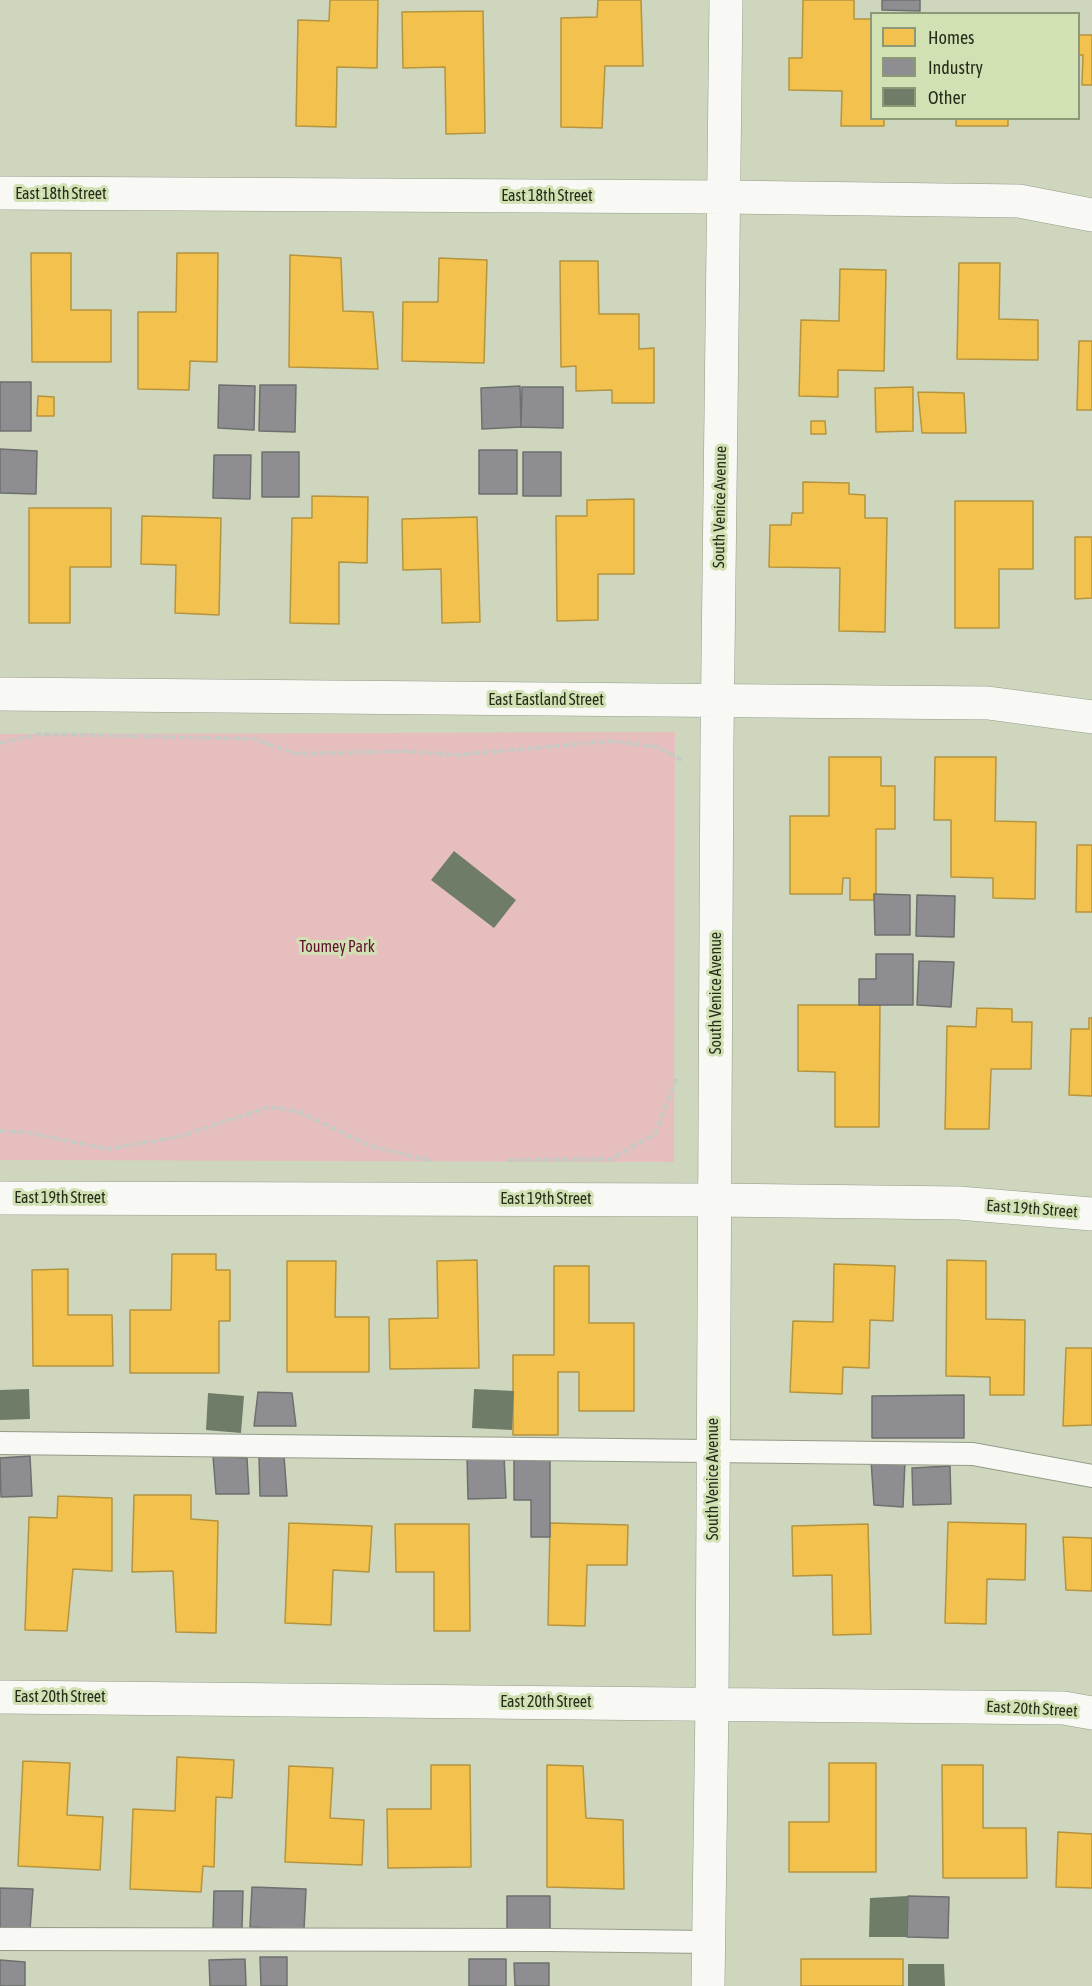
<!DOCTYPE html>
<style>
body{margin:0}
#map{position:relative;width:1092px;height:1986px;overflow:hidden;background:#ced6be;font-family:"Asap Condensed",sans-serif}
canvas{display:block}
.legend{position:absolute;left:870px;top:12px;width:210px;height:108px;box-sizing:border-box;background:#d1e1b4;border:2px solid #8d9976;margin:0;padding:8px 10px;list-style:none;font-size:18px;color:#262c1a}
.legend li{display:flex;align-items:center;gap:12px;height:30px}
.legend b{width:30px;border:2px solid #8d9976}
</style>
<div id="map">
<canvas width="1092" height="1986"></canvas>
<ul class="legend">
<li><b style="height:16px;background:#f2c14e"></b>Homes</li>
<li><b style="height:16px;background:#8d8d92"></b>Industry</li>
<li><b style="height:16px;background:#6f7c68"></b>Other</li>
</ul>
</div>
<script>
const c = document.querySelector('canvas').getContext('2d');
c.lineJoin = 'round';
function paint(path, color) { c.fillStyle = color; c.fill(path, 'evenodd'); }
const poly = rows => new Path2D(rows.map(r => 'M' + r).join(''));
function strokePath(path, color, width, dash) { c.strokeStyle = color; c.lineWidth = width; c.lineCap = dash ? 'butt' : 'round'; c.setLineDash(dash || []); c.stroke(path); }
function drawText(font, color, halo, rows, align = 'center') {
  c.font = font + ' "Asap Condensed",sans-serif'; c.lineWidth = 6; c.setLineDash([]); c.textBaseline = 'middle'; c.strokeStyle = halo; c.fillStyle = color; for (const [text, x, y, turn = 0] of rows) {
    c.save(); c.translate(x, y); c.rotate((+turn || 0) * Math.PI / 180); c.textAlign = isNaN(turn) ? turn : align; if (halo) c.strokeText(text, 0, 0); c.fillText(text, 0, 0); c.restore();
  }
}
const green = poly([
 [675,732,674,1162,0,1160,0,734]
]);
const homes = poly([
 [330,0,378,0,377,68,337,67,336,127,296,126,298,20,329,21,330,0],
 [598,0,641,0,643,66,605,66,602,128,561,127,561,18,597,17,598,0],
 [803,0,854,0,854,19,872,19,872,118,884,118,884,126,841,126,842,91,789,90,789,58,802,58,803,0],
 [483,11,485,133,446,134,445,67,403,68,402,12,483,11],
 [1078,35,1092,35,1092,85,1082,85,1083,55,1078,55,1078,35],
 [956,118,1008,118,1008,126,956,126,956,118],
 [31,253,71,253,71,310,111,310,111,362,32,362,31,253],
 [177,253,218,253,217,362,190,361,189,390,138,389,138,312,176,312,177,253],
 [290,255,341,258,343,311,373,312,378,369,289,367,290,255],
 [439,258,487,260,484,363,402,361,403,302,438,302,439,258],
 [560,261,598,261,599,314,639,314,639,349,654,348,654,403,612,403,612,390,576,391,576,366,561,367,560,261],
 [959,263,1000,263,999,319,1038,320,1038,360,957,359,959,263],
 [840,269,886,270,884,371,838,370,838,397,799,396,801,320,839,321,840,269],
 [1079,341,1092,341,1092,410,1077,410,1079,341],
 [913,387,913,431,876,432,875,388,913,387],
 [918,392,964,393,966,433,922,433,918,392],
 [38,396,54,397,54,416,37,416,38,396],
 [811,421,825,421,826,434,811,434,811,421],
 [803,482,849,483,849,494,865,495,865,518,887,518,885,632,839,631,840,568,769,567,770,525,791,525,792,513,803,513,803,482],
 [312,496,368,497,367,563,339,562,339,624,290,623,292,518,312,518,312,496],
 [634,499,634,574,598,574,598,620,557,621,556,516,587,516,587,500,634,499],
 [955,501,1033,501,1033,569,999,569,999,628,955,628,955,501],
 [29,508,111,508,111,567,70,567,70,623,29,623,29,508],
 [142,516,221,518,219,615,175,613,176,565,141,564,142,516],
 [477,517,480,622,442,623,441,569,403,570,402,519,477,517],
 [1075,537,1092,537,1092,598,1075,599,1075,537],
 [829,757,881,757,881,786,895,786,895,829,876,829,876,894,874,894,874,900,850,900,850,878,843,878,842,894,790,894,790,816,829,816,829,757],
 [935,757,996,757,995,821,1036,822,1035,899,993,898,993,878,951,877,951,820,934,820,935,757],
 [1077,845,1092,845,1092,912,1076,912,1077,845],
 [798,1005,880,1005,879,1127,835,1127,835,1072,798,1071,798,1005],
 [977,1008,1012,1009,1012,1022,1032,1022,1031,1069,991,1069,989,1129,945,1129,947,1026,976,1027,977,1008],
 [1089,1018,1092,1018,1092,1096,1069,1095,1071,1029,1089,1029,1089,1018],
 [172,1254,216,1254,216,1270,230,1270,230,1321,219,1321,219,1373,130,1373,130,1310,171,1310,172,1254],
 [477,1260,479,1368,390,1369,389,1319,438,1318,437,1261,477,1260],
 [947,1260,986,1261,986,1319,1025,1320,1024,1395,990,1395,990,1377,946,1376,947,1260],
 [287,1261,336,1261,335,1317,369,1317,369,1372,287,1372,287,1261],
 [834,1264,895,1266,893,1321,870,1320,869,1368,843,1367,842,1394,790,1392,793,1321,833,1322,834,1264],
 [554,1266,589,1266,589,1323,634,1323,634,1411,579,1411,579,1372,558,1372,558,1435,513,1435,513,1355,554,1355,554,1266],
 [68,1269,68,1315,112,1315,113,1366,33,1366,32,1270,68,1269],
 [1066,1348,1092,1348,1092,1425,1063,1426,1066,1348],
 [134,1495,191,1495,191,1519,218,1521,216,1633,176,1632,173,1571,132,1572,134,1495],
 [58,1496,112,1498,112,1571,73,1569,67,1631,25,1630,29,1517,57,1518,58,1496],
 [948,1522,1026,1524,1025,1580,987,1579,986,1624,945,1623,948,1522],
 [289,1523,372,1526,369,1572,333,1570,331,1625,285,1623,289,1523],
 [550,1523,628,1525,627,1565,587,1565,585,1626,548,1625,550,1523],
 [395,1524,469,1524,470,1631,434,1631,434,1572,396,1572,395,1524],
 [868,1524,871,1634,833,1635,832,1575,793,1576,792,1526,868,1524],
 [1063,1537,1092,1538,1092,1591,1066,1590,1063,1537],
 [177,1757,234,1760,232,1798,216,1797,214,1867,203,1866,201,1892,130,1889,133,1809,175,1811,177,1757],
 [23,1761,70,1763,67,1815,103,1817,100,1870,18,1866,23,1761],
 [829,1763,876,1763,876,1872,789,1872,789,1822,829,1822,829,1763],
 [431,1765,470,1765,471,1867,388,1868,387,1809,431,1809,431,1765],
 [547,1765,583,1766,586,1818,623,1820,624,1889,547,1887,547,1765],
 [942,1765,983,1765,983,1828,1026,1828,1027,1878,943,1878,942,1765],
 [289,1766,333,1768,330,1818,364,1820,362,1865,285,1862,289,1766],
 [1058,1832,1092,1834,1092,1888,1056,1887,1058,1832],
 [801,1959,903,1959,903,1986,801,1986,801,1959]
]);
const industry = poly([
 [882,0,920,0,920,11,882,10,882,0],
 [0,382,31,382,31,431,0,431,0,382],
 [219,385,255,386,254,430,218,428,219,385],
 [260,385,296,385,295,432,259,431,260,385],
 [520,386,521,427,482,429,481,388,520,386],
 [522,387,563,387,563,428,521,427,522,387],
 [0,449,37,451,36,494,0,493,0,449],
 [479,450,517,450,517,494,479,494,479,450],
 [262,452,299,452,299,497,262,497,262,452],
 [523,452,561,452,561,496,523,496,523,452],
 [214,455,251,455,250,499,213,498,214,455],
 [874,894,910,895,910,935,875,935,874,894],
 [917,895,955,896,954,937,916,936,917,895],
 [876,954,913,954,913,1005,859,1005,859,979,876,979,876,954],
 [919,961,954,962,951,1007,917,1005,919,961],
 [258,1392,292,1393,296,1426,254,1426,258,1392],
 [964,1395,964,1438,872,1438,872,1396,964,1395],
 [504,1455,506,1498,468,1499,467,1456,504,1455],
 [30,1456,32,1496,1,1497,0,1458,30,1456],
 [213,1456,247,1458,249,1494,216,1494,213,1456],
 [284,1456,287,1496,260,1496,259,1457,284,1456],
 [514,1458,550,1458,550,1537,531,1537,531,1500,514,1500,514,1458],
 [871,1460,905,1461,903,1507,874,1505,871,1460],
 [950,1466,951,1504,913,1505,912,1468,950,1466],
 [252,1887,306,1889,304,1930,250,1927,252,1887],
 [0,1888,33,1889,30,1929,0,1929,0,1888],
 [214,1891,243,1891,242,1928,213,1928,214,1891],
 [507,1896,550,1896,550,1940,507,1940,507,1896],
 [908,1896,949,1897,948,1938,907,1937,908,1896],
 [260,1957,287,1957,287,1986,261,1986,260,1957],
 [245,1959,246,1986,210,1986,209,1960,245,1959],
 [469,1959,506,1959,506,1986,469,1986,469,1959],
 [0,1960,25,1962,25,1986,0,1986,0,1960],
 [514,1963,549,1963,549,1986,515,1986,514,1963]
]);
const building = poly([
 [454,851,516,900,494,928,431,880],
 [29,1389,30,1419,0,1420,0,1390],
 [474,1389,514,1391,512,1430,472,1428],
 [208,1393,244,1396,241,1433,206,1430],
 [908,1896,907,1937,869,1937,870,1898],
 [908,1964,944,1964,945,1986,908,1986]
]);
const path = poly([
 [0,743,40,734,255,739,296,754,404,751,457,755,612,741,657,747,680,759,680,761],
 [0,1131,24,1132,108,1149,178,1137,269,1107,300,1112,370,1146,432,1161],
 [508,1160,611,1159,655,1134,677,1077]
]);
const service = poly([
 [0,1443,973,1454,1092,1476],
 [0,1939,550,1940,708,1942]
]);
const minor = poly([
 [0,193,724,197,1019,201,1092,215],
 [0,694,988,703,1092,717],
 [0,1198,714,1200,959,1203,1092,1214],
 [0,1697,1064,1708,1092,1713],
 [708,1986,712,1703,717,741,726,0]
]);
const streetNames = [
 ["East 18th Street",61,194],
 ["East 18th Street",547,196],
 ["South Venice Avenue",720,507,-89],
 ["East Eastland Street",546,700],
 ["South Venice Avenue",716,993,-90],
 ["East 19th Street",60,1198],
 ["East 19th Street",546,1199],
 ["East 19th Street",1032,1209,4],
 ["South Venice Avenue",713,1479,-90],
 ["East 20th Street",60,1697],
 ["East 20th Street",546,1702],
 ["East 20th Street",1032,1709,3]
];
const parkNames = [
 ["Toumey Park",337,947]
];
paint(green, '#e7bebe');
paint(homes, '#f2c14e');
strokePath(homes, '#b5943e', 1.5);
paint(industry, '#8d8d92');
strokePath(industry, '#6e706e', 1.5);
paint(building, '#6f7c68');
strokePath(service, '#949b88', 24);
strokePath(minor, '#949b88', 34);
strokePath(path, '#c7cac2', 4, [6, 3]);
strokePath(service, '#f8f9f5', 22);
strokePath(minor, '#f8f9f5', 33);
drawText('16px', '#262c1a', '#d1e1b4', streetNames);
drawText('16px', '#631030', '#d1e1b4', parkNames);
</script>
